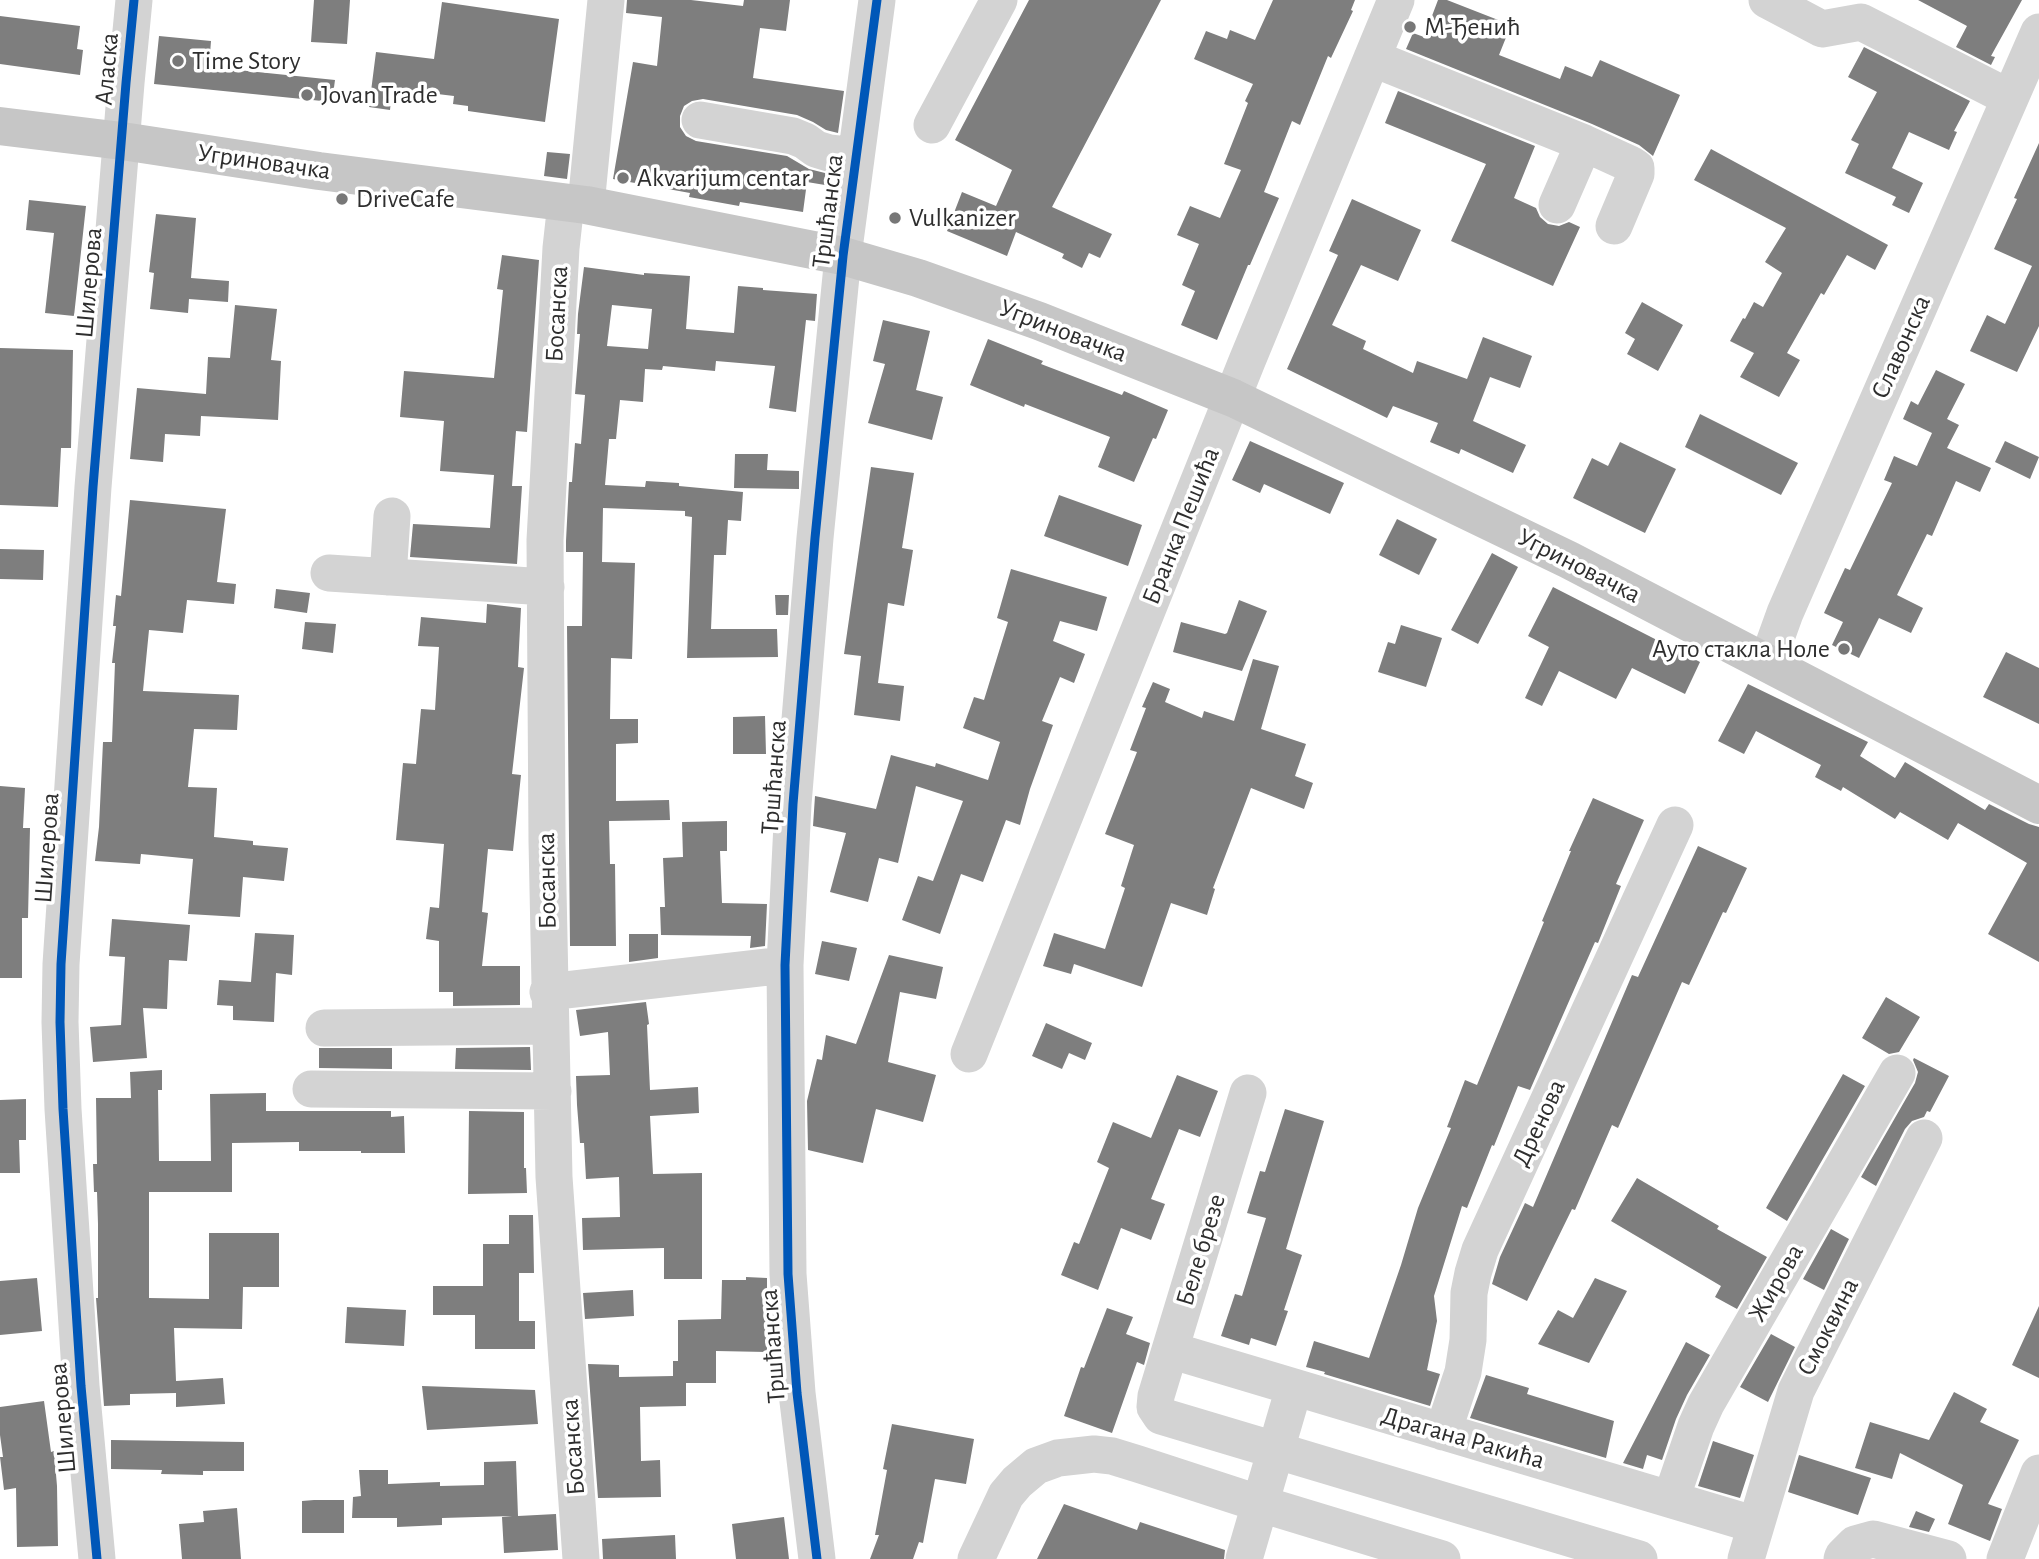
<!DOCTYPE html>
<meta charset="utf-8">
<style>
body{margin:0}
canvas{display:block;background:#fff}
</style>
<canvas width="2039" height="1559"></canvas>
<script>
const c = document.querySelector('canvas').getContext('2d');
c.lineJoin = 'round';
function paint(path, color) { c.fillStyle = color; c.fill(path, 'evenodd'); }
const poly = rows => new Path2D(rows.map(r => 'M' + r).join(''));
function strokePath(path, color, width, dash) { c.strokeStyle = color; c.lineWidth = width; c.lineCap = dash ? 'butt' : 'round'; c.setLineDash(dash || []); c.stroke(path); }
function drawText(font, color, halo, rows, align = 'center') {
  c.font = font + ' "Alegreya Sans",sans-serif'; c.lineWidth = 7; c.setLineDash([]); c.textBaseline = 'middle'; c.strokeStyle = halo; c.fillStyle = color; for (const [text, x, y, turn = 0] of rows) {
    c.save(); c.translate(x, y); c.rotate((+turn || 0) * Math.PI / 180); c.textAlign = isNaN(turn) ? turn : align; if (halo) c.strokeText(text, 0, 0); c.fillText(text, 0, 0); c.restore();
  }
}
const building = poly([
 [314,0,350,0,347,44,311,42],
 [627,0,691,0,743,6,744,0,790,0,786,31,760,28,753,78,844,91,838,133,826,130,813,122,797,115,703,99,692,101,684,106,680,116,680,127,686,136,696,141,787,156,809,169,833,175,831,186,807,182,803,212,740,202,739,206,689,197,690,193,613,179,633,62,657,66,662,17,626,13],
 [1029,0,1161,0,1052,207,1112,234,1100,258,1089,253,1082,268,1062,258,1064,254,1016,232,1007,256,947,231,962,192,996,206,1012,170,955,140],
 [1273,0,1355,0,1351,10,1353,11,1331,58,1328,56,1300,125,1292,121,1264,192,1279,198,1250,265,1248,265,1217,340,1181,325,1195,291,1182,285,1199,244,1177,235,1190,206,1220,218,1241,170,1224,164,1248,103,1245,101,1253,84,1194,59,1206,31,1227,39,1230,30,1255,40],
 [1438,0,1447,0,1511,25,1499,55,1560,79,1565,66,1592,77,1600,60,1680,95,1653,156,1639,145,1592,124,1406,49,1413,33,1424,37],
 [1918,0,2022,0,1991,56,1995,57,1991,65,1956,47,1967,26],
 [442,2,559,19,545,122,468,111,468,106,453,104,454,96,404,90,404,92,392,91,390,110,369,107,376,52,434,59],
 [0,16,80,26,77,49,83,50,80,75,0,64],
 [159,36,211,41,209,67,335,80,332,102,154,84],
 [1864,47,1970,101,1954,131,1957,132,1949,150,1909,132,1892,168,1923,183,1909,213,1892,205,1896,197,1845,173,1859,144,1851,140,1877,92,1848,77],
 [1398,91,1535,146,1514,198,1536,208,1540,217,1548,224,1559,226,1569,222,1580,227,1553,286,1451,241,1486,164,1385,123],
 [2039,143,2039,326,2017,372,1970,351,1987,315,2005,324,2032,266,1994,249,2017,199,2014,198],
 [1711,149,1888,245,1875,270,1847,255,1824,295,1821,293,1787,353,1800,360,1779,397,1740,377,1754,353,1730,341,1743,318,1745,319,1754,302,1763,307,1782,273,1765,262,1786,228,1694,180],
 [547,152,570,154,567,179,544,176],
 [1352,199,1421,230,1398,281,1361,265,1332,325,1366,341,1363,349,1413,373,1417,361,1467,379,1483,337,1532,356,1520,388,1490,377,1473,421,1526,445,1513,473,1461,449,1459,454,1430,442,1438,423,1393,406,1387,418,1287,369,1338,255,1329,251],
 [29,200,86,206,74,316,45,313,54,233,26,230],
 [156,214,196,218,191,278,229,281,228,302,189,299,188,313,150,309,154,273,149,272],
 [502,255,539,260,527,432,516,431,512,486,522,486,517,564,410,557,413,524,490,528,494,475,440,471,444,421,400,417,404,371,494,378,503,290,497,289],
 [584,267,644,275,644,273,690,276,686,329,734,333,738,286,763,288,763,290,817,294,815,321,806,320,796,412,769,408,775,366,716,361,715,371,663,366,662,370,645,369,643,402,620,400,616,439,609,439,605,485,645,487,646,481,679,483,679,486,743,492,741,521,728,520,726,555,714,555,711,629,777,629,778,657,687,658,692,517,685,516,685,511,603,508,602,562,635,563,632,659,611,658,610,719,638,719,638,743,616,744,616,801,669,800,670,820,609,821,610,864,615,864,616,946,570,946,567,626,582,626,583,552,566,552,566,541,569,482,572,482,575,443,581,444,585,395,575,394,580,334,577,334,578,314],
 [612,305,652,309,648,349,607,346],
 [1642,302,1683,325,1658,371,1627,354,1635,339,1625,333],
 [235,305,277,309,271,360,281,361,278,420,201,416,200,436,165,434,163,462,130,459,137,388,206,394,208,357,230,358],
 [883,320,930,331,916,390,943,397,932,440,868,423,885,364,873,361],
 [988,339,1043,361,1041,364,1122,395,1124,391,1168,410,1156,439,1153,438,1134,482,1098,467,1110,437,1025,404,1024,407,970,385],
 [0,348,73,350,71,448,61,448,58,507,0,505],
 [1936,370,1965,384,1947,419,1959,425,1947,448,1991,468,1980,492,1956,481,1932,536,1927,534,1897,595,1923,608,1911,633,1879,618,1859,658,1832,645,1843,622,1824,613,1845,568,1850,570,1892,483,1884,480,1894,456,1917,466,1932,433,1903,419,1911,401,1918,405],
 [1700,414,1798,463,1781,495,1685,447],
 [1250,441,1344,483,1330,514,1264,484,1260,493,1232,480],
 [2005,441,2039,457,2030,479,1995,462],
 [1620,442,1676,469,1645,533,1573,498,1592,458,1608,466],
 [735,454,768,454,767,470,799,471,799,489,734,488],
 [871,467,914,473,902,548,913,550,904,606,888,603,878,683,904,686,900,721,854,715,861,656,844,654],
 [1059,495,1142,525,1128,566,1044,536],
 [130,500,226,509,217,582,236,584,234,604,187,600,183,633,149,630,143,691,239,695,237,730,194,729,188,787,217,788,214,837,253,841,253,845,288,848,284,881,243,877,240,917,188,914,193,859,141,854,140,864,95,861,99,827,103,742,112,742,115,663,112,663,116,626,113,626,116,595,121,596],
 [1397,519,1437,539,1419,575,1379,555],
 [0,549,44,550,43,580,0,579],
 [1492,553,1518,567,1478,644,1451,630],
 [1011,569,1107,597,1097,631,1060,621,1053,641,1085,654,1074,683,1060,677,1042,721,1053,725,1030,789,1020,825,1006,820,983,882,961,874,940,934,902,920,918,876,933,881,963,801,916,786,898,863,879,858,868,902,830,892,846,833,813,826,815,796,876,809,891,755,935,767,936,763,988,780,1000,742,963,728,974,697,984,700,1008,622,997,618],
 [1553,587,1700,662,1685,694,1632,668,1616,699,1559,671,1542,706,1525,698,1549,647,1528,636],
 [276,589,310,593,307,613,274,608],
 [775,595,789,595,788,615,776,615],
 [1239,600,1267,611,1242,671,1173,652,1181,622,1225,634,1227,633],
 [487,604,521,608,518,667,524,668,512,774,521,775,513,851,488,849,482,912,488,913,482,966,520,966,520,1005,453,1006,453,992,439,992,439,941,426,939,430,907,439,908,444,844,396,840,403,763,416,764,421,709,435,710,439,647,418,646,421,617,486,623],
 [305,622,336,624,333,653,302,649],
 [1401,625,1442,638,1426,687,1378,672,1388,642,1395,644],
 [2006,652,2039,668,2039,724,1983,697],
 [1253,659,1279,666,1261,729,1306,744,1295,776,1313,783,1304,809,1251,788,1213,888,1215,889,1207,915,1171,903,1142,987,1074,964,1071,974,1043,966,1054,933,1105,949,1125,888,1121,886,1134,845,1105,834,1137,752,1130,750,1146,708,1142,707,1153,682,1170,689,1165,702,1202,718,1204,711,1234,721],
 [1748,684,1868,742,1860,756,1895,778,1905,762,1985,810,1989,804,2029,824,2039,827,2039,962,1988,934,2027,863,1958,823,1948,840,1900,812,1895,819,1843,787,1841,791,1815,777,1821,765,1756,731,1744,754,1718,741],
 [765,716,766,754,733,754,733,717],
 [0,786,25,788,23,828,30,828,28,918,22,918,22,978,0,978],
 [1593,798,1644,820,1616,884,1621,886,1598,943,1595,942,1530,1090,1518,1086,1494,1146,1492,1145,1467,1208,1462,1206,1434,1296,1437,1321,1427,1370,1440,1374,1430,1406,1324,1374,1325,1372,1306,1367,1314,1341,1369,1358,1401,1265,1418,1208,1451,1128,1447,1127,1465,1080,1477,1085,1544,922,1542,921,1571,851,1569,851],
 [727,821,727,851,720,851,722,903,767,904,765,946,750,948,751,936,661,935,660,907,665,907,663,858,683,857,682,822],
 [1698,846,1747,868,1726,913,1723,912,1689,985,1682,982,1618,1128,1612,1125,1575,1210,1572,1209,1527,1301,1492,1284,1500,1257,1525,1203,1533,1207,1632,975,1638,977],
 [112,919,190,925,187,961,169,960,167,1009,143,1008,147,1058,93,1062,90,1027,121,1025,125,957,109,956],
 [255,933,294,935,292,975,276,973,274,1022,233,1020,233,1006,217,1005,219,980,251,982],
 [629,934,658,934,658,958,629,962],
 [822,941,857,948,849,981,815,974],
 [889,955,943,967,936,999,900,992,888,1062,936,1075,923,1122,876,1109,863,1163,808,1150,807,1101,817,1059,822,1060,826,1035,856,1044],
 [1886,997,1920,1017,1899,1052,1889,1054,1862,1038],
 [646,1002,649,1024,647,1025,650,1090,698,1087,699,1113,650,1116,653,1174,702,1173,702,1279,664,1279,664,1248,583,1250,582,1218,620,1217,619,1177,586,1179,584,1143,580,1143,577,1105,576,1076,610,1075,608,1032,580,1036,576,1010],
 [1046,1023,1092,1043,1085,1060,1069,1053,1062,1069,1032,1056],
 [530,1047,531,1070,455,1069,456,1048],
 [319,1048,392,1048,392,1069,319,1068],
 [1914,1058,1949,1076,1930,1112,1927,1111,1924,1117,1912,1121,1905,1129,1876,1186,1861,1177,1915,1083,1918,1072,1913,1060],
 [162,1070,162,1090,158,1090,159,1161,211,1161,210,1094,266,1093,266,1111,391,1111,391,1117,404,1116,405,1153,361,1153,361,1151,299,1151,299,1142,232,1143,232,1192,149,1192,149,1298,209,1299,209,1233,279,1233,279,1287,243,1287,242,1329,174,1328,176,1381,223,1378,225,1404,176,1407,176,1393,130,1394,130,1405,104,1406,96,1298,98,1298,98,1224,97,1192,94,1192,93,1164,97,1164,96,1098,131,1098,130,1072],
 [1843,1074,1865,1086,1787,1221,1766,1208],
 [1177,1075,1218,1091,1200,1137,1179,1129,1151,1199,1165,1204,1151,1240,1121,1228,1098,1290,1061,1275,1074,1242,1079,1244,1109,1168,1097,1162,1113,1122,1151,1138],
 [26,1099,26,1140,19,1140,20,1173,0,1173,0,1100],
 [1285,1109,1324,1121,1286,1249,1302,1255,1284,1310,1288,1311,1276,1346,1251,1338,1249,1345,1221,1336,1235,1294,1242,1296,1266,1218,1247,1213,1260,1171,1265,1172],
 [469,1111,524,1112,524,1168,526,1168,527,1193,468,1194],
 [1637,1178,1719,1226,1717,1229,1767,1257,1737,1309,1715,1297,1721,1286,1611,1221],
 [509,1215,533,1215,534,1273,519,1273,519,1321,535,1321,535,1349,475,1349,475,1315,433,1315,433,1286,483,1286,483,1244,509,1244],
 [1831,1229,1849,1239,1824,1290,1803,1279],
 [746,1277,767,1278,767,1352,716,1351,716,1383,686,1383,686,1406,640,1407,641,1461,660,1460,661,1497,598,1498,588,1364,619,1365,619,1377,673,1376,673,1361,678,1361,678,1320,721,1319,722,1280,746,1280],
 [37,1278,42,1331,0,1335,0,1281],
 [1595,1278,1627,1291,1589,1363,1538,1344,1558,1310,1573,1318],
 [633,1290,634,1316,585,1319,583,1293],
 [2039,1306,2039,1378,2012,1365],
 [347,1307,406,1310,404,1346,345,1343],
 [1107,1308,1133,1317,1126,1334,1150,1343,1144,1365,1137,1362,1112,1433,1064,1416,1081,1367,1084,1368],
 [1771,1334,1795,1347,1768,1402,1740,1387],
 [1686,1342,1710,1355,1687,1395,1676,1419,1662,1460,1647,1455,1643,1469,1623,1463],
 [1486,1375,1529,1388,1527,1394,1614,1421,1606,1458,1470,1418],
 [422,1386,535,1390,538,1424,427,1430],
 [1954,1392,1987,1409,1980,1422,2019,1440,1988,1504,2002,1509,1990,1541,1948,1524,1963,1485,1900,1453,1892,1479,1855,1468,1870,1422,1929,1440],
 [44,1401,51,1452,54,1451,57,1486,58,1546,17,1547,16,1488,4,1490,0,1457,3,1457,0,1435,0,1407],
 [892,1424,974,1439,966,1484,935,1479,923,1543,919,1542,913,1559,870,1559,879,1535,875,1535,887,1470,883,1469],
 [111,1440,244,1442,244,1471,203,1471,203,1475,161,1474,162,1470,111,1469],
 [1713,1441,1754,1455,1740,1498,1698,1486],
 [1799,1455,1871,1478,1858,1515,1788,1492],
 [516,1461,518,1516,556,1514,558,1550,504,1553,502,1517,512,1516,442,1518,442,1525,397,1527,397,1518,352,1518,353,1497,361,1496,359,1470,388,1470,388,1484,440,1482,440,1486,484,1485,484,1462],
 [314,1500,344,1500,344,1533,302,1533,302,1501],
 [1064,1504,1137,1530,1140,1522,1225,1550,1224,1559,1037,1559],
 [237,1508,241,1559,182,1559,179,1524,204,1522,203,1511],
 [1916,1511,1935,1519,1929,1532,1909,1527],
 [784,1517,789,1559,736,1559,732,1524],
 [675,1535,676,1559,603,1559,602,1539]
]);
const minor = poly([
 [1767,0,1822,29,1861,22,2010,98],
 [1372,58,1584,143,1630,164,1636,168,1636,174,1614,226],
 [700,120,793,136,805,141,816,149,829,153,856,156],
 [932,125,999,0],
 [566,203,561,248,545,540,547,841,554,1177,581,1559],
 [586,205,606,0],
 [1557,205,1584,143],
 [329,573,546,587],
 [388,577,392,516],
 [1767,663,1785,613,2039,32],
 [548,992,785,965],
 [324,1028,550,1026],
 [969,1054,1247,361,1396,0],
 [311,1089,553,1091],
 [1248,1093,1156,1396,1155,1407,1161,1416,1639,1559],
 [1170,1350,1756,1525],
 [1443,1432,1463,1372,1468,1340,1469,1293,1473,1273,1480,1250,1675,825],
 [1671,1499,1696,1426,1706,1404,1897,1073],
 [97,1559,81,1386,63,1109,60,1022,61,964,93,487,126,83,134,0],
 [817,1559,797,1393,788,1274,785,965,793,804,815,538,843,256,877,0],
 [976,1559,1006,1495,1017,1482,1036,1466,1058,1458,1094,1454,1112,1456,1138,1464,1261,1504,1442,1559],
 [1244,1559,1294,1388],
 [1746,1559,1796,1391,1924,1138],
 [1842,1559,1843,1556,1855,1544,1873,1539,1948,1559],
 [2005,1559,2039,1473]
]);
const major = poly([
 [0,126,122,141,319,171,586,205,843,256,918,278,1039,321,1233,398,1569,560,2039,805]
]);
const cycleway = poly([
 [97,1559,81,1386,63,1109,60,1022,61,964,93,487,126,83,134,0],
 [817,1559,797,1393,788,1274,785,965,793,804,815,538,843,256,877,0]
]);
const markers = [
 [1410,27,7,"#777"],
 [178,61,7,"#777"],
 [307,95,7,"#777"],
 [623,178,7,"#777"],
 [342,199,7,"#777"],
 [895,218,7,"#777"],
 [1844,649,7,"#777"]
];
const poiNames = [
 ["М-Ђенић",1424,27],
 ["Time Story",192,61],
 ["Jovan Trade",321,95],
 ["Akvarijum centar",637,178],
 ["DriveCafe",356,199],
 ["Vulkanizer",909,218],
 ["Ауто стакла Ноле",1830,649,"right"]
];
const streetNames = [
 ["Аласка",107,69,-85],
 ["Угриновачка",264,162,8],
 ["Тршћанска",828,211,-83],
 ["Шилерова",89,283,-85],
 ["Босанска",557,314,-87],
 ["Угриновачка",1063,331,21],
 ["Славонска",1901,347,-66],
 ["Бранка Пешића",1181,526,-68],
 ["Угриновачка",1579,566,27],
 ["Тршћанска",774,777,-86],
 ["Шилерова",47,848,-86],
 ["Босанска",547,881,-91],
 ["Дренова",1539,1123,-65],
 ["Беле брезе",1201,1250,-73],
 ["Жирова",1776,1283,-60],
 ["Смоквина",1828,1327,-63],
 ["Тршћанска",773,1346,-94],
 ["Шилерова",63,1418,-95],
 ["Драгана Ракића",1463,1438,16],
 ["Босанска",573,1447,-94]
];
paint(building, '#7e7e7e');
strokePath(minor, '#d3d3d3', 37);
strokePath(major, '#c6c6c6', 38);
strokePath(cycleway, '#0057b8', 9);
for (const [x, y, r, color] of markers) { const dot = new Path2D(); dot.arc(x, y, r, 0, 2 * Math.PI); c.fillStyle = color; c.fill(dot); strokePath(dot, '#fff', 2.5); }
drawText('26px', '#2e2e2e', '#fff', poiNames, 'left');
drawText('26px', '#2e2e2e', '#fff', streetNames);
</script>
